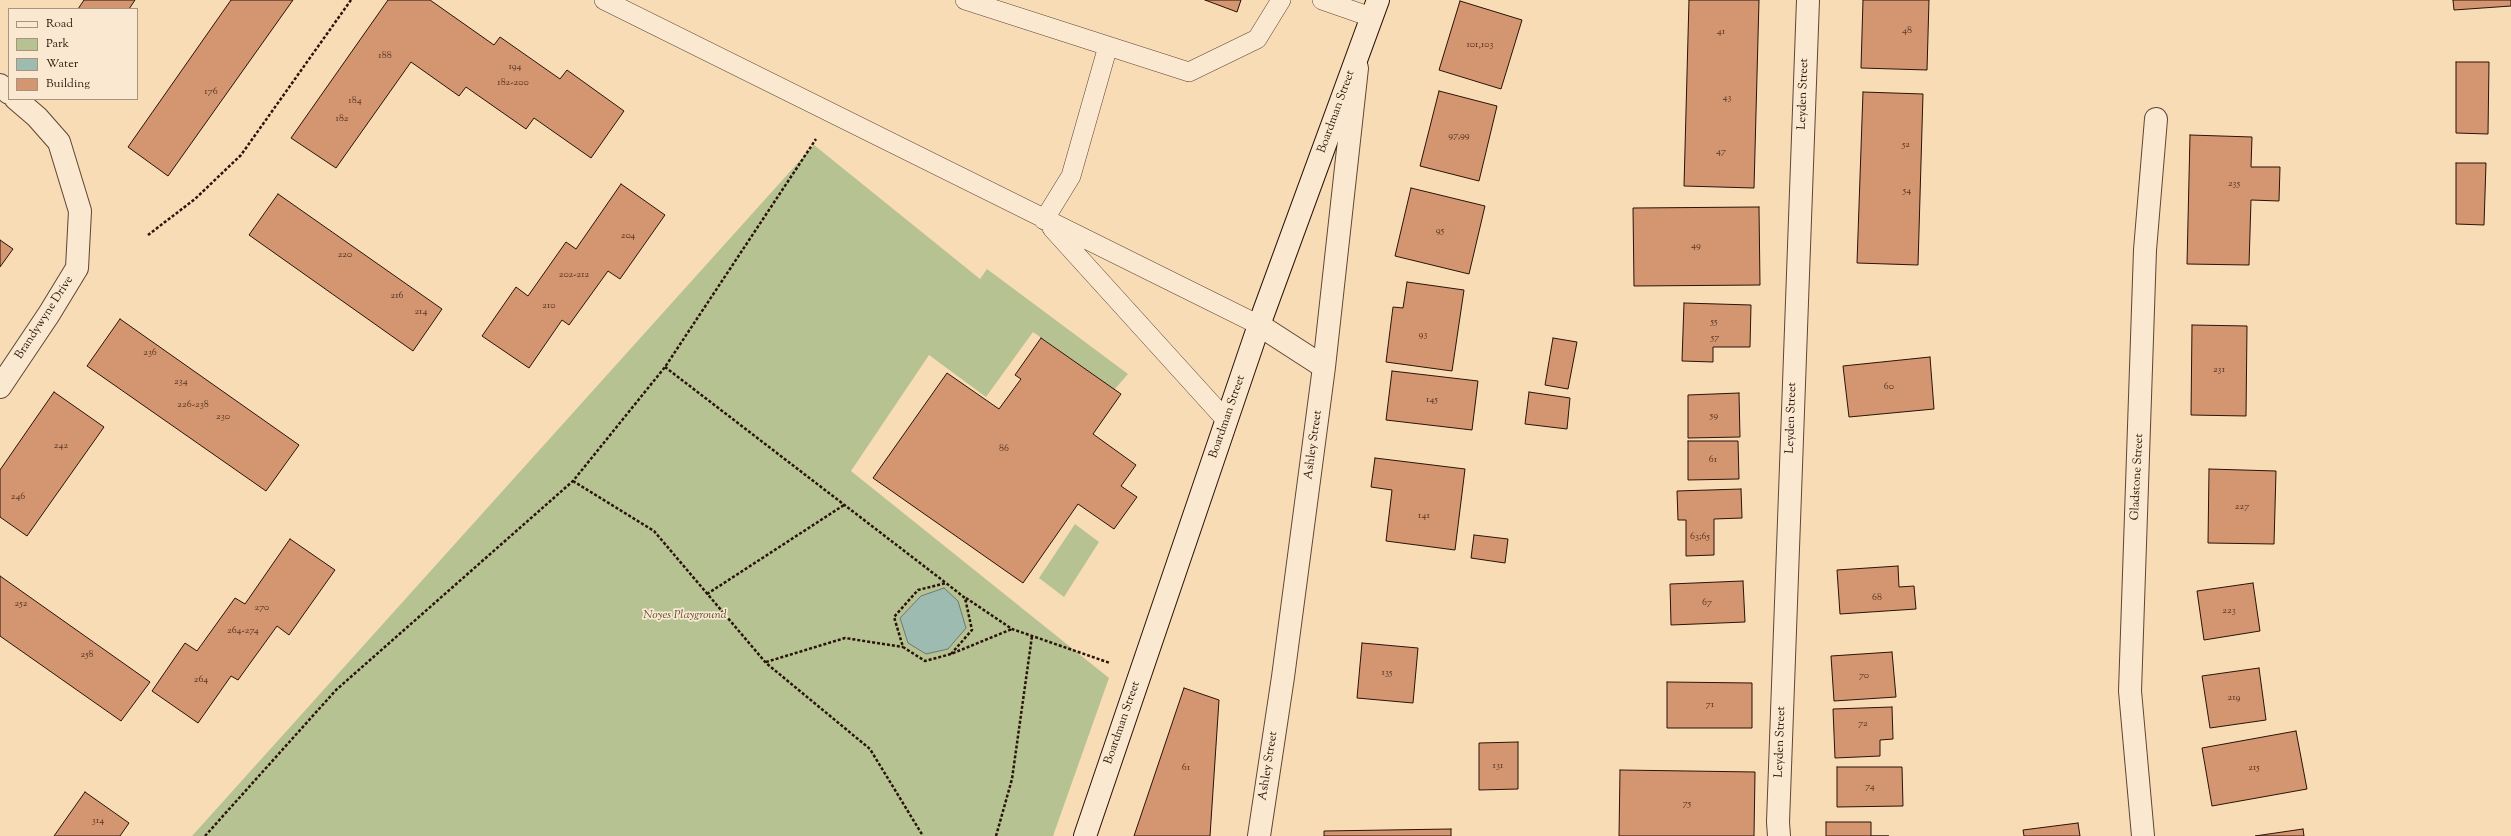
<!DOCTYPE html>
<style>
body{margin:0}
#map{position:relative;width:2511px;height:836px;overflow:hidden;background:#f8dcb6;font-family:"Sorts Mill Goudy",serif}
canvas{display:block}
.legend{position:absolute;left:8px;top:8px;width:130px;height:92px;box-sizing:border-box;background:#fae8d0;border:1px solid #a79380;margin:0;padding:5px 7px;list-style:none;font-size:12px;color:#2a1308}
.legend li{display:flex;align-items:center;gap:8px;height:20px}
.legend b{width:20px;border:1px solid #a79380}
</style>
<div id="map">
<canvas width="2511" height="836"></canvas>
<ul class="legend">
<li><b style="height:5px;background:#fae8d0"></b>Road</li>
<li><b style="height:11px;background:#b7c293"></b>Park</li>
<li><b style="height:11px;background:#9dbbb1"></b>Water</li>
<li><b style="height:11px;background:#d49571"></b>Building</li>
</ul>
</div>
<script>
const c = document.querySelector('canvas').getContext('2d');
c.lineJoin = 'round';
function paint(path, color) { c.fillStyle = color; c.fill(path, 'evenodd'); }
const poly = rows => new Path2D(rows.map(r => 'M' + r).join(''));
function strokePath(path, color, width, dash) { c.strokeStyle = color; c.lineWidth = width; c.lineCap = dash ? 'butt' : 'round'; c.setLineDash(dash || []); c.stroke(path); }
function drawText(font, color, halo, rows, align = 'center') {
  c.font = font + ' "Sorts Mill Goudy",serif'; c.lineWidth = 3.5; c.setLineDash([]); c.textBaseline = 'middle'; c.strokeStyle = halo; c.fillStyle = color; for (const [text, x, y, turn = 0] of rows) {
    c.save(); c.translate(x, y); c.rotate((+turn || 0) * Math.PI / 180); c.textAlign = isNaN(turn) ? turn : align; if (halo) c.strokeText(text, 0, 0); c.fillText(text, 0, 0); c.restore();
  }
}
const green = poly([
 [814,145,980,279,987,269,1128,374,1114,390,1033,332,986,397,929,355,851,471,1109,678,1053,836,192,836],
 [1075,524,1099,542,1064,597,1039,578]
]);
const water = poly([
 [944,588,958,601,966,628,948,649,926,654,908,643,900,618,921,596,944,588]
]);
const building = poly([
 [84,0,135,0,129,9,78,9,84,0],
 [231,0,293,0,168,176,128,147,231,0],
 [388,0,430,0,494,45,500,37,560,79,567,70,624,111,591,158,534,118,526,129,466,87,459,96,411,62,336,168,291,138,388,0],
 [1205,0,1241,0,1237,12,1205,0],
 [1689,0,1759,0,1754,188,1684,186,1689,0],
 [1863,0,1929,0,1927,70,1861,68,1863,0],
 [2453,0,2511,0,2511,6,2454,10,2453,0],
 [1460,1,1522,20,1501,89,1439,70,1460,1],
 [2456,62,2489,62,2488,134,2456,133,2456,62],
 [1439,91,1497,106,1479,181,1420,166,1439,91],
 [1863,92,1923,94,1918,265,1857,263,1863,92],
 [2190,135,2252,137,2251,167,2280,167,2279,201,2251,200,2249,265,2187,264,2190,135],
 [2456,163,2486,163,2484,225,2456,224,2456,163],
 [621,184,665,215,620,279,608,271,569,325,562,320,529,368,482,336,516,287,528,296,566,242,576,249,621,184],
 [1411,188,1485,206,1469,274,1395,256,1411,188],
 [278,194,442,309,413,351,249,235,278,194],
 [1759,207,1760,285,1634,286,1633,208,1759,207],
 [0,240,13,249,0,267,0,240],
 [1407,282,1464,290,1452,371,1386,362,1393,307,1403,308,1407,282],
 [1684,303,1751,305,1750,347,1713,347,1713,362,1682,361,1684,303],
 [120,319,299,445,266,491,87,366,120,319],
 [2192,325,2247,326,2246,416,2191,415,2192,325],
 [1041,338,1121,394,1093,434,1136,465,1121,486,1137,497,1114,529,1078,504,1023,583,873,478,947,373,999,409,1021,379,1015,375,1041,338],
 [1553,338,1577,342,1568,389,1545,385,1553,338],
 [1930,357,1934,409,1849,417,1843,366,1930,357],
 [1392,371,1478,381,1472,430,1386,420,1392,371],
 [54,392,104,427,27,536,0,517,0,470,54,392],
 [1529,392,1570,398,1567,429,1525,424,1529,392],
 [1739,393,1740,437,1688,438,1688,395,1739,393],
 [1688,441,1738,441,1739,479,1688,480,1688,441],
 [1375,458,1465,469,1455,550,1386,541,1392,490,1371,487,1375,458],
 [2209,469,2276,471,2274,544,2208,543,2209,469],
 [1741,489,1742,518,1714,519,1714,555,1686,556,1686,520,1678,520,1677,491,1741,489],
 [1474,535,1508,539,1505,563,1471,558,1474,535],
 [290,539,335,570,289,635,277,626,238,680,231,676,198,723,152,691,185,643,197,651,235,598,245,604,290,539],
 [1898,566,1899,587,1914,586,1916,609,1840,614,1837,570,1898,566],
 [0,576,150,682,121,721,0,636,0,576],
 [1743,581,1745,622,1671,625,1670,584,1743,581],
 [2253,583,2260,631,2204,640,2197,591,2253,583],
 [1362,643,1418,648,1413,703,1357,698,1362,643],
 [1892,652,1896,697,1834,701,1831,656,1892,652],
 [2259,668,2266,720,2210,728,2202,676,2259,668],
 [1667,682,1752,683,1752,728,1667,728,1667,682],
 [1184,688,1219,700,1210,836,1134,836,1184,688],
 [1892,707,1893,739,1880,740,1880,756,1835,758,1833,709,1892,707],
 [2296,731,2307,789,2212,806,2202,748,2296,731],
 [1518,742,1518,789,1479,790,1479,743,1518,742],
 [1837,767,1902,767,1903,806,1837,807,1837,767],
 [1620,770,1755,772,1754,836,1619,836,1620,770],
 [85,792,129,823,120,836,54,836,85,792],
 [1826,822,1871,822,1871,836,1889,836,1826,836,1826,822],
 [2078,823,2080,836,2024,836,2023,830,2078,823],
 [1451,829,1451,836,1324,836,1324,831,1451,829],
 [2303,829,2304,836,2255,836,2303,829]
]);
const path = poly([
 [148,235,195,199,241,155,351,0],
 [665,367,946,583],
 [573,481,654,531,766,663,870,749,923,836],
 [707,594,844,505],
 [966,598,1012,629,1110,663],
 [951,654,972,630,965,598,946,583,918,590,894,617,903,647,925,661,951,654,1012,629],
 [766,662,845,638,903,647],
 [205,836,336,690,573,481,665,367,816,139],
 [996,836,1012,779,1032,636]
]);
const service = poly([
 [604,0,1259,325],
 [965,0,1108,46,1071,176,1044,220],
 [1322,0,1371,17],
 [1108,46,1189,72,1257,39,1281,0],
 [1052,228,1227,421]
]);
const minor = poly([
 [0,85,9,93],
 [1259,325,1324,367],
 [0,387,49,314,77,268,80,211,59,142,37,117,16,99],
 [1259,836,1283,677,1324,367,1357,68],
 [1779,836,1778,822,1808,0],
 [2143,836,2130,691,2145,250,2156,119]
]);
const secondary = poly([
 [1085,836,1259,325,1378,0]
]);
const numberNames = [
 ["48",1907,31],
 ["41",1721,32],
 ["101,103",1480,45],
 ["188",385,56],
 ["194",515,67],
 ["182-200",513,83],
 ["176",211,92],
 ["43",1727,98],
 ["184",355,101],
 ["182",342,119],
 ["97,99",1459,136],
 ["52",1906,145],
 ["47",1721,152],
 ["235",2234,184],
 ["54",1907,191],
 ["95",1440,231],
 ["204",628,236],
 ["49",1696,246],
 ["220",345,255],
 ["202-212",574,275],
 ["216",397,296],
 ["210",549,306],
 ["214",421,312],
 ["55",1714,322],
 ["93",1423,335],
 ["57",1715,338],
 ["236",150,353],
 ["231",2219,370],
 ["234",181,382],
 ["60",1889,387],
 ["145",1432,400],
 ["226-238",193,405],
 ["59",1714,416],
 ["230",223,417],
 ["242",61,446],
 ["86",1004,449],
 ["61",1713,460],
 ["246",18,497],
 ["227",2242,507],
 ["141",1424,516],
 ["63;65",1700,537],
 ["68",1877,598],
 ["67",1707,603],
 ["252",21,604],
 ["270",262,608],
 ["223",2229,611],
 ["264-274",243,631],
 ["258",87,655],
 ["135",1387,673],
 ["70",1864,676],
 ["264",201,680],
 ["219",2234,698],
 ["71",1710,705],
 ["72",1863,724],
 ["131",1498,766],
 ["61",1186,768],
 ["215",2254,768],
 ["74",1870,787],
 ["75",1687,804],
 ["314",98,821]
];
const streetNames = [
 ["Leyden Street",1804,94,-88],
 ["Boardman Street",1337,112,-70],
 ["Brandywyne Drive",45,318,-57],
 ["Boardman Street",1228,417,-71],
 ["Leyden Street",1792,418,-88],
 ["Ashley Street",1314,445,-82],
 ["Gladstone Street",2138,477,-87],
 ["Boardman Street",1123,723,-71],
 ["Leyden Street",1781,742,-88],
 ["Ashley Street",1269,766,-81]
];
const parkNames = [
 ["Noyes Playground",685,616]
];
paint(green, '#b7c293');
paint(water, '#9dbbb1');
strokePath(water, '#6f786d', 1);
paint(building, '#d49571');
strokePath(building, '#2a1308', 1);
strokePath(service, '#5e4534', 20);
strokePath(minor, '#5e4534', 24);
strokePath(secondary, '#2a1308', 24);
strokePath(path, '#2a1308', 2.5, [3, 2]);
strokePath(service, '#fae8d0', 19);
strokePath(minor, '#fae8d0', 22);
strokePath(secondary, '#fae8d0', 22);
drawText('10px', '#543422', null, numberNames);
drawText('12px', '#2a1308', '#fae8d0', streetNames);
drawText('italic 12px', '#5b5039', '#fae8d0', parkNames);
</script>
